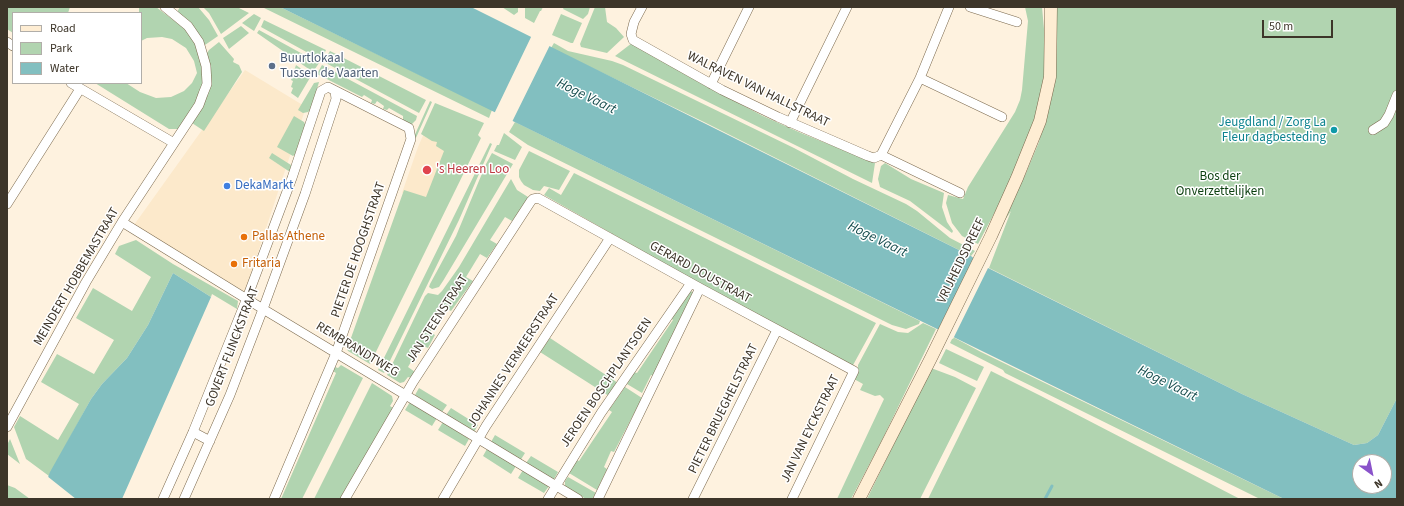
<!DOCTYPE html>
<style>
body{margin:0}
#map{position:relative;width:1404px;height:506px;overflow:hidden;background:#fef2df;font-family:"Source Sans 3",sans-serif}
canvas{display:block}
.frame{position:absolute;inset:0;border:8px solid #3d3529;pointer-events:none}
.legend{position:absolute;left:12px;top:12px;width:130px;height:72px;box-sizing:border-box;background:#fff;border:1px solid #b1aea9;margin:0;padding:5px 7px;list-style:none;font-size:12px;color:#3d3529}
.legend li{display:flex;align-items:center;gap:8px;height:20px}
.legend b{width:20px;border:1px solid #b1aea9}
.north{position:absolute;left:1352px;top:454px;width:40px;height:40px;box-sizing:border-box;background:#fff;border:1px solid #b1aea9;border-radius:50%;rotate:147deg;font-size:11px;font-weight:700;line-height:16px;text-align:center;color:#3d3529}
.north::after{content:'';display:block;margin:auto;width:14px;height:18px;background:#8a53ca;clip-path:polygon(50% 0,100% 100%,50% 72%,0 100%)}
.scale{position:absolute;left:1262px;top:20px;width:71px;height:18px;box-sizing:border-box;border:2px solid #3d3529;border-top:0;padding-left:5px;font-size:12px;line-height:14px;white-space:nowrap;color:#3d3529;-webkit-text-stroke:3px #fff;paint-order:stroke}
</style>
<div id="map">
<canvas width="1404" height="506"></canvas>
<div class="frame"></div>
<ul class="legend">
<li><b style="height:5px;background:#feedd3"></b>Road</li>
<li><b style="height:11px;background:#b1d4b0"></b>Park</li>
<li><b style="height:11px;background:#82bfc0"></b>Water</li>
</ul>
<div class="north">N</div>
<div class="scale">50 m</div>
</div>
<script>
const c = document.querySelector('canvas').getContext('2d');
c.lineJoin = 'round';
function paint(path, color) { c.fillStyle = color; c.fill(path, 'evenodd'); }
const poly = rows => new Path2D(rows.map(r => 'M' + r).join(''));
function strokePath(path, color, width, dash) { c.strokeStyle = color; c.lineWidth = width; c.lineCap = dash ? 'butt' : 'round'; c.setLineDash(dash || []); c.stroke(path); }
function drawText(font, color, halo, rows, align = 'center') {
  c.font = font + ' "Source Sans 3",sans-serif'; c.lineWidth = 3; c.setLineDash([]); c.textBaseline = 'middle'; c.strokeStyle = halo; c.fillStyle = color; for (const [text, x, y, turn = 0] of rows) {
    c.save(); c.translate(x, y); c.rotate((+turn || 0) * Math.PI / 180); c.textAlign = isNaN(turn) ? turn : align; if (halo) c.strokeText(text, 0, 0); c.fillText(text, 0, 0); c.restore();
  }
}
const built = poly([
 [245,70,306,107,245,292,134,225],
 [436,106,465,121,429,202,402,193,418,147]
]);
const green = poly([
 [7,7,70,7,68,13,13,13,13,33,7,29],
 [139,7,156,7,184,28,197,46,201,57,204,80,199,100,178,129,169,129,95,83,126,83,140,92,156,98,171,97,184,91,192,83,197,73,194,61,186,48,172,39,162,37,147,38,141,41,141,13,139,13],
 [180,7,198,7,209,20,218,36,205,45,194,27,177,12],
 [203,7,237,7,249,13,221,34,209,13],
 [262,7,280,7,492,110,489,118],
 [502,7,518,7,518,12,514,15],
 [525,7,543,7,541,11,540,11,534,23,525,18],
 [564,7,590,7,588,14,583,19,563,9],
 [595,7,605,7,607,22,616,28,624,37,607,53,581,47,580,44],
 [1025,7,1042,7,1047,62,1036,125,1016,172,978,244,962,236,952,223,946,203,948,195,963,199,968,187,1015,112,1020,100,1022,90,1028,21],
 [1055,7,1397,7,1397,398,1378,435,1367,443,1354,445,1242,394,989,268,1011,211,995,235,1026,173,1039,142,1054,79],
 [254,14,261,18,254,31,242,23],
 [561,14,582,23,573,43,571,43,552,35],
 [264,20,326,50,321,60,261,27],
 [241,26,249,33,229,49,223,38],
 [259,30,319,63,313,72,257,33],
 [219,42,234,59,233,62,239,65,242,72,204,131,192,123,209,86,211,72,207,53,209,50],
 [554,43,568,51,612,61,623,65,794,148,853,179,906,204,917,211,950,238,975,251,971,256,706,123,551,48],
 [632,43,702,84,763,116,801,133,875,163,872,183,615,56],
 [330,51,426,100,419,113,324,62],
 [296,65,311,76,298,98,291,93,293,88,291,87,293,81,291,80],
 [322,65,417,116,416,120,412,124,409,124,403,120,403,116,389,108,387,110,383,109,384,106,377,101,375,104,371,103,372,100,364,95,362,97,317,74],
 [319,82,311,110,308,112,303,113,298,110,314,83],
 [430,101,432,102,415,140,413,139],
 [435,103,484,123,478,135,481,138,370,364,348,351,347,349,404,190,426,197,444,151,436,146,437,142,432,141,421,134],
 [294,116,304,122,306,126,297,153,293,156,277,147],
 [515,122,920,321,919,324,906,329,892,325,528,145,509,132],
 [504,133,522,147,515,160,494,151,497,145,499,145],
 [490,143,492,144,459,220,384,373,378,370],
 [529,151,570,171,559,190,544,186,540,191,533,190,524,185,521,181,519,177,519,170],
 [272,153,291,165,292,169,290,172,269,158],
 [492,153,513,164,443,281,439,287,432,289,429,287,430,284,456,236,486,164],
 [885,163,911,179,944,193,942,207,947,222,953,231,952,233,910,201,880,187,878,179,881,166],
 [574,173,876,323,852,367,718,294,544,195,549,188,561,195],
 [511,179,517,190,528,197,528,199,512,221,505,217,490,240,497,244,487,258,480,254,466,277,473,281,451,311,445,308,430,332,435,335,428,348,421,345,408,367,415,372,411,378,408,377,404,382,400,383,387,375,425,296,428,293,438,295,442,291,459,267],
 [136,240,173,264,238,301,237,309,212,294,211,297,173,273,148,325,127,358,102,384,91,399,49,476,26,459,14,427,20,416,58,440,79,404,41,382,57,354,94,374,114,340,76,318,93,288,132,311,151,277,115,254,119,246],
 [690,291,693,292,653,376,651,375,642,393,627,384,634,372,637,373,673,320,671,318],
 [923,323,936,329,881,442,851,499,837,499,884,399,880,395,875,396,860,390,863,384,854,379,858,372,858,365,880,324,898,332,908,333],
 [953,337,981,352,1284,499,1260,499,1005,373,1003,370,950,343],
 [550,338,618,383,609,396,540,352],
 [946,349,984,367,977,381,939,363],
 [341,365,363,378,302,499,281,499,336,373,333,371,335,367,338,368],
 [931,368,955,377,976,388,920,499,867,499],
 [991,371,1041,396,1240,499,928,499],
 [372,383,392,396,393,401,390,406,393,408,341,499,314,499],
 [625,387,642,398,614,452,611,451,604,467,607,469,597,490,569,473,576,460,579,461,612,412,609,410],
 [419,388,447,405,442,412,415,395],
 [410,402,437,418,432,426,405,410],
 [451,408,478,425,474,432,446,415],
 [443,422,469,439,465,446,438,430],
 [495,435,525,453,520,461,491,442],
 [10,439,20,464,7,454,7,445],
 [487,449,516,466,511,474,483,456],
 [531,456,558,472,553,481,526,463],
 [523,470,549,486,544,493,518,478],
 [568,477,596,493,592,499,586,499,568,488,565,486,565,481],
 [7,485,15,488,30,499,7,499]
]);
const water = poly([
 [280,7,471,7,971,256,982,265,1242,394,1354,445,1367,443,1378,435,1397,398,1397,499,1284,499],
 [1360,462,1384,462,1384,486,1360,486],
 [173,273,211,297,122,499,40,499,50,472,91,399,102,384,127,358,148,325]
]);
const pier = poly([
 [532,35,550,45,512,122,494,114],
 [975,256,983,263,989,266,953,339,937,332],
 [47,476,76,499,38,499]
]);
const stream = poly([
 [1045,499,1052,486]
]);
const minor = poly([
 [642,7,634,22,631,34,633,40,722,90,778,117,868,156,874,158,881,155],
 [949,7,920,78,881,155,960,193],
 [970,7,1017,22],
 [7,42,13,46],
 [920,78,1002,117],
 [71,83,174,143],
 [711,84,749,7],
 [790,123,847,7],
 [1373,130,1384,123,1389,115,1397,95],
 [7,204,80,89],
 [122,222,263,309,578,499],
 [7,427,86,282,122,222,199,105,203,94,207,84,206,66,199,42,188,26,165,7],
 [193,432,210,441],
 [163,499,193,432,247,298,292,178,321,91,328,87,409,128,411,139,336,353,274,499],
 [184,499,230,395,263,309,305,194,336,99,335,91],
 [345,499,413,382,531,201,533,199,538,198,700,288,854,371,792,499],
 [443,499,486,426,610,238],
 [548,499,601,413,691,283],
 [598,499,700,288],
 [693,499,777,330]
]);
const secondary = poly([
 [859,499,931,358,991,236,1017,178,1040,121,1050,77,1051,7]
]);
const markers = [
 [272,66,4,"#5c6f8a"],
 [1334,130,4,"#0f9aa8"],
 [427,170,5,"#e0444e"],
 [227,186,4,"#3f7fe0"],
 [244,237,4,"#e8710a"],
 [234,264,4,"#e8710a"]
];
const serviceNames = [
 ["Buurtlokaal",280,59],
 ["Tussen de Vaarten",280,74]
];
const streetNames = [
 ["WALRAVEN VAN HALLSTRAAT",758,90,26],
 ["PIETER DE HOOGHSTRAAT",359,250,-71],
 ["VRIJHEIDSDREEF",962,261,-64],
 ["GERARD DOUSTRAAT",700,273,29],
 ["MEINDERT HOBBEMASTRAAT",77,277,-60],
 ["JAN STEENSTRAAT",438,319,-57],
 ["GOVERT FLINCKSTRAAT",233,347,-69],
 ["REMBRANDTWEG",357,350,31],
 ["JOHANNES VERMEERSTRAAT",514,361,-57],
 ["JEROEN BOSCHPLANTSOEN",607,383,-56],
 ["PIETER BRUEGHELSTRAAT",724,409,-64],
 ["JAN VAN EYCKSTRAAT",811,429,-64]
];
const cultureNames = [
 ["Jeugdland / Zorg La",1326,123],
 ["Fleur dagbesteding",1326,138]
];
const healthNames = [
 ["'s Heeren Loo",436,170]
];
const parkNames = [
 ["Bos der",1220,177],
 ["Onverzettelijken",1220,192]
];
const shopNames = [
 ["DekaMarkt",235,186]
];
const foodNames = [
 ["Pallas Athene",252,237],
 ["Fritaria",242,264]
];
const waterNames = [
 ["Hoge Vaart",586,97,26],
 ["Hoge Vaart",877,240,26],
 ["Hoge Vaart",1167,384,26]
];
paint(built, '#fce9cb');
paint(green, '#b1d4b0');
paint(water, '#82bfc0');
paint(pier, '#fef2df');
strokePath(stream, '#82bfc0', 3);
strokePath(minor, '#7c6a4e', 10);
strokePath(secondary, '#7c6a4e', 13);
strokePath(minor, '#fff', 9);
strokePath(secondary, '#feedd3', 12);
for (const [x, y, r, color] of markers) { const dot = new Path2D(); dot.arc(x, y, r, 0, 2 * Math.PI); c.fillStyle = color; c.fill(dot); strokePath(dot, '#fff', 1.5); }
drawText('13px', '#4e5e75', '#fff', serviceNames, 'left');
drawText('13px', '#3d3529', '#fff', streetNames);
drawText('13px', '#0d838f', '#fff', cultureNames, 'right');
drawText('13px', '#be3a42', '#fff', healthNames, 'left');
drawText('13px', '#0a3e0e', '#fff', parkNames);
drawText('13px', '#366cbe', '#fff', shopNames, 'left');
drawText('13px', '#c56008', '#fff', foodNames, 'left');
drawText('italic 14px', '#164d4e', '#fff', waterNames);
</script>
